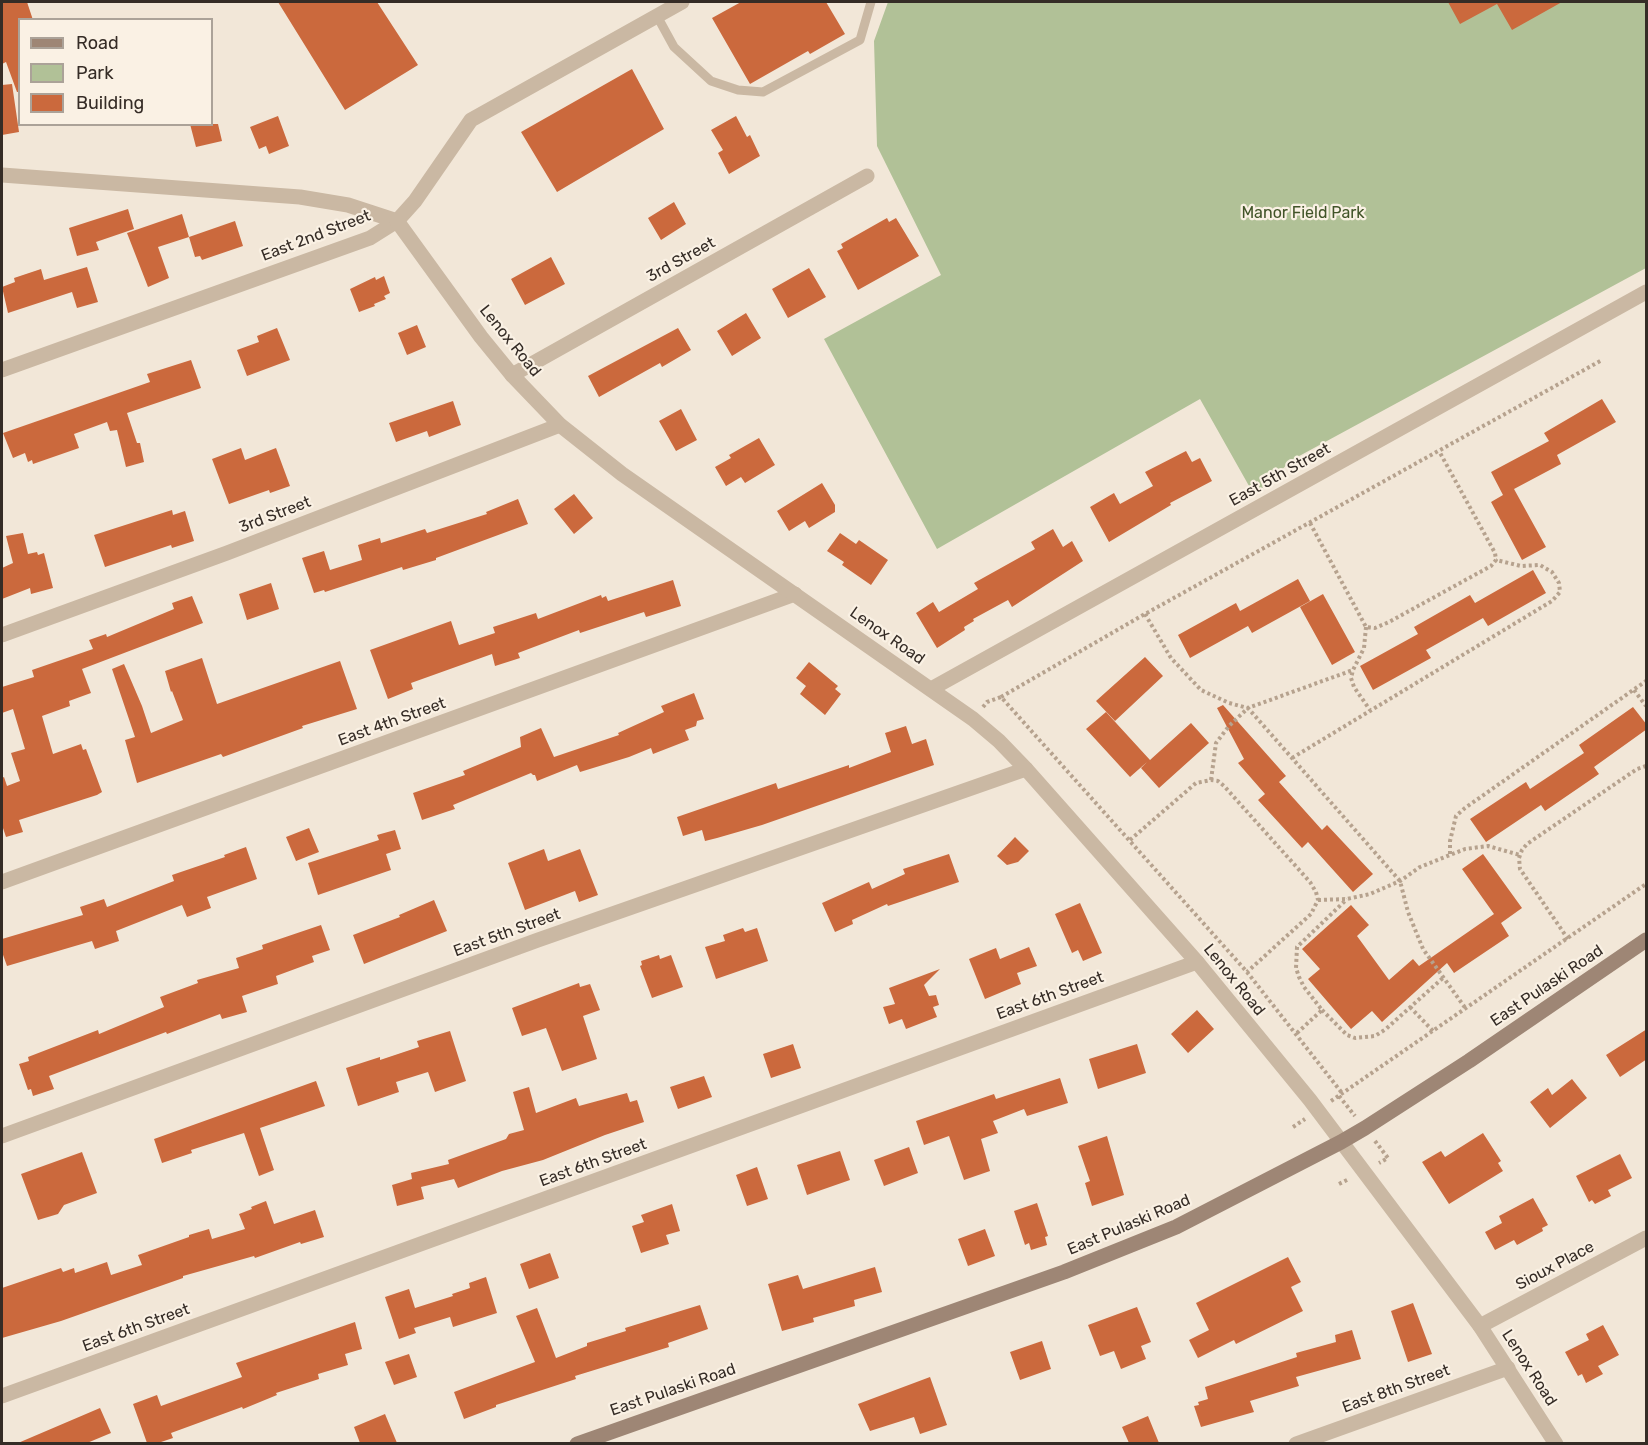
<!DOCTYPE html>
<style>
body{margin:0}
#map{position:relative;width:1648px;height:1445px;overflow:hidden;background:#f2e7d8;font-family:Rubik,sans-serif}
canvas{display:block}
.frame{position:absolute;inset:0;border:3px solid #352c26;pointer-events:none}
.legend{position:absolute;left:18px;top:18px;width:195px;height:108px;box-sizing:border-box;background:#faf1e4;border:2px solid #aba298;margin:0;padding:8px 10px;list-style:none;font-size:18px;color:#352c26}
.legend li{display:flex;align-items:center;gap:12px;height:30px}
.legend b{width:30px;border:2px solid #aba298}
</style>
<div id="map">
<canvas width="1648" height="1445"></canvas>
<div class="frame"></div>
<ul class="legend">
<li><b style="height:8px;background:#9e8675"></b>Road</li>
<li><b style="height:16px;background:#b1c197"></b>Park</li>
<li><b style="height:16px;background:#cb693d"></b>Building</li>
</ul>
</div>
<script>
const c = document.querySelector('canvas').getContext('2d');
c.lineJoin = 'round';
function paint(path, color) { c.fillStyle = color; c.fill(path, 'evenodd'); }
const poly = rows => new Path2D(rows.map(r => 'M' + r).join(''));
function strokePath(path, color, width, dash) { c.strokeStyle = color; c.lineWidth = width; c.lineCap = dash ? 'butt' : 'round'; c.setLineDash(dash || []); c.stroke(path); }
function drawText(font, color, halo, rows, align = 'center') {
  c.font = font + ' Rubik,sans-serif'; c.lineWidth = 4.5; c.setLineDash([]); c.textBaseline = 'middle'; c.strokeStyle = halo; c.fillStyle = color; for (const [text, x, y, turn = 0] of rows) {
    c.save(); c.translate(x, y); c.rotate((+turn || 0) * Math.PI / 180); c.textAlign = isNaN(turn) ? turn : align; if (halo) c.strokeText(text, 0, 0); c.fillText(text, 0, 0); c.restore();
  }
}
const green = poly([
 [888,2,1646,2,1646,268,1290,461,1269,484,1253,493,1200,399,937,549,824,339,941,275,877,146,874,41]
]);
const building = poly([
 [2,2,27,2,33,20,20,20,20,92,17,92,6,62,2,64],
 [278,2,377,2,418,65,345,110],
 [741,2,826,2,845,34,810,54,808,51,750,84,712,18],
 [1448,2,1562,2,1512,30,1497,4,1460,24],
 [632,69,664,129,557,192,521,132],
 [12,84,19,132,2,135,2,85],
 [278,116,289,146,269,154,266,146,259,149,250,127],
 [736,116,747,137,750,135,760,156,729,174,718,153,723,150,711,130],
 [190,124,218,124,222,141,196,147],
 [674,202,686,224,661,240,648,218],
 [128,209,134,229,96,242,99,250,77,256,69,228],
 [182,214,189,237,235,221,243,246,202,260,200,256,195,257,189,237,158,247,169,278,148,287,127,233],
 [887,218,889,222,896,218,919,256,858,290,837,251,843,248,841,244],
 [551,257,565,284,525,305,511,279],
 [87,267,98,302,77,308,72,292,8,313,2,287,15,282,14,278,41,269,44,280],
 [809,268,826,297,788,318,772,289],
 [384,276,390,293,384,296,386,299,374,304,375,306,359,312,350,289,375,277,376,280],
 [746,313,761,338,732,356,717,331],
 [417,325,426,347,407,355,398,333],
 [277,328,290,360,247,376,237,350,259,342,257,336],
 [678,328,691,350,662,367,660,363,599,397,588,376],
 [191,360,201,388,127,413,137,443,140,443,144,462,126,467,117,430,110,431,107,422,74,434,79,448,33,464,32,460,28,462,25,453,13,458,3,433,150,382,147,374],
 [1602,399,1616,422,1557,455,1561,464,1514,489,1546,547,1522,560,1491,502,1503,495,1491,472,1549,441,1544,433],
 [453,401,461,425,429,437,427,431,396,442,389,423],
 [681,409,697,440,676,451,659,421],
 [759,438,775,465,745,483,741,477,726,486,715,467,731,458,729,455],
 [241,448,245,460,276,448,290,486,270,493,269,490,229,504,212,459],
 [1186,451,1192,462,1200,458,1212,481,1170,503,1171,505,1109,542,1090,507,1114,493,1120,504,1153,486,1145,472],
 [822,483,835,505,835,512,809,528,805,521,789,531,777,511],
 [574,494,593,518,574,534,554,509],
 [518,499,528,524,436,558,436,560,403,570,402,567,325,592,324,590,314,593,302,558,324,551,330,570,362,560,358,545,380,538,381,543,425,529,427,533,487,514,486,512],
 [172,510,173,515,185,511,194,541,172,548,171,545,105,567,94,535],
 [1053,529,1063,547,1072,541,1083,561,1012,607,1008,600,973,619,974,621,964,627,965,630,937,648,916,613,933,602,939,612,978,589,974,583,1035,549,1031,542],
 [23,533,28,554,37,552,38,555,44,553,53,588,31,594,30,588,2,599,2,568,13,563,6,536],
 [840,533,856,544,859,540,888,560,871,585,842,565,844,562,827,551],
 [1533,570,1546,593,1488,626,1483,618,1426,650,1431,658,1373,690,1360,666,1418,634,1414,627,1470,595,1475,603],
 [1298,579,1310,601,1252,633,1248,626,1190,658,1178,635,1236,603,1240,611],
 [673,580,681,606,646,617,644,612,580,633,579,630,518,653,520,658,495,666,492,654,411,683,413,689,388,699,370,650,451,621,459,645,495,633,493,627,536,613,538,619,601,595,602,598,606,596,608,601],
 [271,583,279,609,247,620,239,594],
 [1323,594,1355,652,1332,665,1300,607],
 [192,596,203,623,82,669,91,693,69,701,70,706,42,716,53,754,81,744,83,750,86,749,102,792,97,795,19,820,23,832,6,837,2,825,2,778,4,777,7,786,20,781,11,753,25,749,13,709,2,713,2,687,34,677,32,670,93,649,89,640,106,634,107,637,174,609,172,603],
 [1145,657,1163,676,1115,721,1096,701],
 [202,658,217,704,340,661,357,709,302,726,303,728,223,757,221,754,137,783,125,740,135,737,112,669,124,664,142,706,151,733,183,720,172,691,171,692,165,671],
 [809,662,838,686,835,689,841,694,825,715,800,694,806,686,796,678],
 [694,693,704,719,697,721,696,726,685,730,689,740,653,754,651,748,629,757,580,772,577,765,537,781,535,775,533,775,531,773,453,805,455,809,422,820,413,793,465,775,463,771,521,747,520,737,541,728,554,757,619,735,618,733,664,712,661,706],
 [1223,705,1286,776,1279,782,1322,830,1327,825,1373,874,1353,892,1308,842,1302,848,1258,800,1265,794,1238,763,1244,759,1217,708],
 [1633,707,1647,725,1647,729,1594,767,1599,774,1545,811,1541,805,1486,842,1470,819,1526,782,1530,789,1584,753,1579,745],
 [1106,712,1150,760,1191,723,1209,743,1159,788,1141,768,1147,762,1130,777,1086,729],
 [906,726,912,744,926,739,934,765,762,825,717,838,705,841,702,830,683,836,677,817,776,783,778,789,849,765,849,768,891,752,885,733],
 [309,828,319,852,296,861,286,837],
 [395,830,401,849,386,854,391,870,318,895,308,863,379,840,377,835],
 [1015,837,1029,851,1018,862,1007,865,997,856],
 [246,847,257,879,207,897,211,908,187,917,182,905,116,931,119,941,95,949,92,941,7,966,2,952,2,939,83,915,80,907,104,899,107,907,174,881,172,875,225,857,224,855],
 [544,849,548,861,580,849,598,895,579,902,575,891,525,910,508,863],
 [949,854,959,882,888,906,887,904,852,920,853,924,835,932,822,903,869,882,872,889,905,874,903,869],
 [1483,854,1522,908,1501,923,1509,936,1454,973,1447,963,1382,1022,1372,1011,1351,1029,1308,979,1320,969,1302,949,1351,905,1369,925,1357,936,1389,980,1413,959,1419,966,1494,914,1462,869],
 [434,900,447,931,364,964,353,935,400,917,399,915],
 [1080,903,1102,953,1083,961,1078,950,1072,953,1055,914],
 [321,925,330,950,312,956,314,962,276,976,278,984,242,996,247,1012,222,1019,220,1014,167,1034,166,1032,49,1076,54,1089,33,1096,31,1089,28,1090,19,1064,29,1061,28,1057,98,1030,99,1034,164,1007,160,997,198,983,197,980,239,968,236,958,263,949,262,945],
 [743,928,745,932,757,928,768,961,716,979,705,947,725,941,723,935],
 [1029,947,1037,966,1017,973,1021,984,985,999,969,959,996,948,1000,959],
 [659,955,660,959,671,955,683,987,652,998,640,966,642,965,641,961],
 [940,969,924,985,929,996,936,995,939,1005,933,1007,937,1017,906,1029,902,1019,889,1024,883,1007,895,1004,889,988],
 [579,983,580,987,590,984,600,1010,583,1016,597,1059,562,1071,546,1028,522,1036,512,1008],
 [1197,1010,1214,1029,1188,1053,1171,1034],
 [1647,1029,1647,1059,1620,1077,1606,1055],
 [450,1031,466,1081,435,1092,428,1072,396,1082,399,1092,358,1106,346,1068,380,1057,380,1060,419,1047,417,1041],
 [793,1044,801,1068,771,1078,763,1054],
 [1137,1044,1146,1073,1098,1089,1089,1059],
 [704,1076,712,1097,678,1109,670,1087],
 [1060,1078,1068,1103,1027,1116,1024,1109,993,1121,998,1133,981,1139,990,1171,964,1180,949,1136,924,1145,916,1121,994,1094,996,1099],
 [1572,1079,1587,1098,1550,1128,1530,1102,1548,1088,1552,1095],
 [316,1081,325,1106,260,1128,274,1170,259,1176,244,1133,191,1150,192,1153,162,1163,154,1139],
 [529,1087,536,1113,576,1098,579,1106,627,1093,630,1102,637,1100,644,1122,605,1135,543,1160,502,1171,458,1188,454,1179,421,1187,424,1199,397,1206,392,1185,412,1179,411,1173,449,1164,448,1160,506,1139,509,1134,524,1130,513,1092],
 [1483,1133,1501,1161,1498,1163,1503,1171,1449,1204,1422,1162,1441,1151,1445,1157],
 [1107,1136,1124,1195,1092,1206,1085,1183,1090,1181,1078,1146],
 [909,1147,918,1173,884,1186,874,1160],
 [840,1151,850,1180,807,1195,797,1165],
 [82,1152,97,1193,64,1205,58,1214,38,1220,21,1174],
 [1620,1154,1632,1178,1608,1190,1611,1196,1595,1204,1592,1200,1589,1202,1576,1176],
 [757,1167,768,1199,747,1206,736,1175],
 [1533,1198,1548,1225,1542,1228,1543,1231,1517,1245,1514,1240,1495,1250,1485,1232,1502,1223,1499,1216],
 [266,1201,274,1224,315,1210,324,1237,301,1244,300,1242,255,1258,254,1256,183,1276,183,1278,61,1321,2,1338,2,1288,61,1268,63,1272,74,1268,75,1273,107,1262,111,1275,142,1265,138,1255,189,1237,189,1235,209,1229,212,1239,245,1229,239,1214,252,1209,251,1207],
 [1037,1203,1048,1236,1045,1237,1047,1245,1031,1250,1029,1243,1025,1245,1014,1211],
 [672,1204,680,1231,666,1235,669,1244,641,1253,632,1226,644,1222,641,1215],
 [985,1229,995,1256,968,1266,958,1239],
 [550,1253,559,1278,529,1289,520,1264],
 [1288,1257,1301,1282,1291,1287,1303,1311,1236,1344,1234,1340,1198,1358,1189,1340,1209,1330,1196,1303],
 [875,1267,882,1292,854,1300,855,1306,813,1318,814,1322,782,1331,768,1284,798,1275,803,1289],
 [486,1277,497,1313,453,1327,450,1317,414,1328,416,1333,399,1339,385,1297,409,1289,415,1308,453,1296,452,1294,470,1288,469,1283],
 [1413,1303,1432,1354,1408,1362,1391,1311],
 [700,1305,708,1329,668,1343,669,1347,575,1376,576,1379,496,1405,496,1407,464,1419,454,1392,535,1362,516,1316,537,1308,556,1358,587,1346,587,1343,626,1331,625,1328],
 [1137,1307,1151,1342,1141,1346,1146,1359,1121,1369,1114,1351,1100,1356,1088,1325],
 [355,1322,362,1349,345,1354,348,1365,318,1374,319,1379,276,1393,277,1395,243,1409,242,1407,171,1433,173,1438,158,1443,147,1443,133,1404,157,1395,161,1406,242,1377,236,1363],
 [1603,1325,1619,1355,1598,1366,1603,1374,1586,1383,1582,1374,1578,1376,1565,1352,1589,1340,1586,1334],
 [1352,1330,1361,1359,1296,1377,1299,1386,1250,1401,1254,1412,1201,1427,1194,1406,1199,1405,1198,1402,1208,1399,1205,1387,1297,1357,1296,1353,1336,1342,1335,1335],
 [1042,1341,1051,1369,1020,1380,1010,1352],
 [409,1354,417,1377,394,1385,385,1362],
 [930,1377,947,1425,920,1434,914,1417,870,1431,858,1404],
 [100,1408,111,1433,87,1443,18,1443],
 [385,1414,397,1443,360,1443,354,1427],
 [1148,1416,1159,1443,1129,1443,1122,1427]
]);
const path = poly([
 [1310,523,1366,627,1375,628,1389,622,1491,566,1496,560,1495,553,1439,451],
 [1145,614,1171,658,1201,690,1229,703,1248,708,1353,670],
 [1366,627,1364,648,1353,670,1351,678,1354,687,1370,710],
 [1634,690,1646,706],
 [1001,697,1145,614,1602,360],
 [983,707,987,702,1001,697,1247,972,1342,1093],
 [1292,758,1552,601,1560,592,1559,583,1552,572,1540,565,1521,566,1496,560],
 [1211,780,1216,743,1229,726,1248,708,1400,881,1408,912,1423,949,1466,1009],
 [1130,840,1196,783,1211,780,1218,781,1224,786,1310,882,1316,892,1318,900,1311,914,1247,972],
 [1450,854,1450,841,1456,816,1465,808,1646,681],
 [1318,900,1347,899,1370,894,1400,881,1420,867,1465,849,1488,846,1520,855],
 [1568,939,1520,869,1519,858,1522,850,1527,844,1637,769,1646,766],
 [1410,1007,1433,1031],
 [1322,1010,1347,1035,1355,1038,1375,1036,1386,1029,1443,978],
 [1297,1033,1322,1010,1304,987,1299,977,1296,968,1297,947,1347,899],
 [1339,1096,1355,1116],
 [1331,1101,1646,884],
 [1293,1127,1305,1119],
 [1375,1141,1388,1158,1379,1163],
 [1339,1184,1349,1179]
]);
const service = poly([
 [657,16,674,47,711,81,738,90,763,92,860,40,871,2]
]);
const minor = poly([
 [2,175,300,197,348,205,397,221],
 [2,370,370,238,397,221,415,201,471,120,682,2],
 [512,375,867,176],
 [2,635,227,553,560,425],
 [931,689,1646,292],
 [2,882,795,594],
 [2,1136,538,940,1026,769],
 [1480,1326,1646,1238],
 [2,1396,1197,962],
 [1296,1444,1508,1368]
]);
const tertiary = poly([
 [397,221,481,337,512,375,560,425,622,474,973,719,999,741,1026,769,1197,962,1310,1100,1480,1326,1556,1444]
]);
const secondary = poly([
 [577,1444,1064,1272,1176,1227,1341,1142,1365,1128,1469,1061,1646,940]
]);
const parkNames = [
 ["Manor Field Park",1303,213]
];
const streetNames = [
 ["East 2nd Street",316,236,-21],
 ["3rd Street",681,260,-29],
 ["Lenox Road",510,341,51],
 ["East 5th Street",1280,475,-29],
 ["3rd Street",275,515,-21],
 ["Lenox Road",887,636,35],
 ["East 4th Street",392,722,-20],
 ["East 5th Street",507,933,-20],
 ["Lenox Road",1234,980,51],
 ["East Pulaski Road",1547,986,-34],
 ["East 6th Street",1050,996,-20],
 ["East 6th Street",593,1163,-20],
 ["East Pulaski Road",1129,1225,-23],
 ["Sioux Place",1555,1266,-28],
 ["East 6th Street",136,1328,-20],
 ["Lenox Road",1529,1368,57],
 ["East 8th Street",1396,1389,-20],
 ["East Pulaski Road",673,1390,-19]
];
paint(green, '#b1c197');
paint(building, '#cb693d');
strokePath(path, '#b6a28e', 4, [3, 3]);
strokePath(service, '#cab8a3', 9);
strokePath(minor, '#cab8a3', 15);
strokePath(tertiary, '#cab8a3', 15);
strokePath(secondary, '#9e8675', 15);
drawText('16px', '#415428', '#faf1e4', parkNames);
drawText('16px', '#352c26', '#faf1e4', streetNames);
</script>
